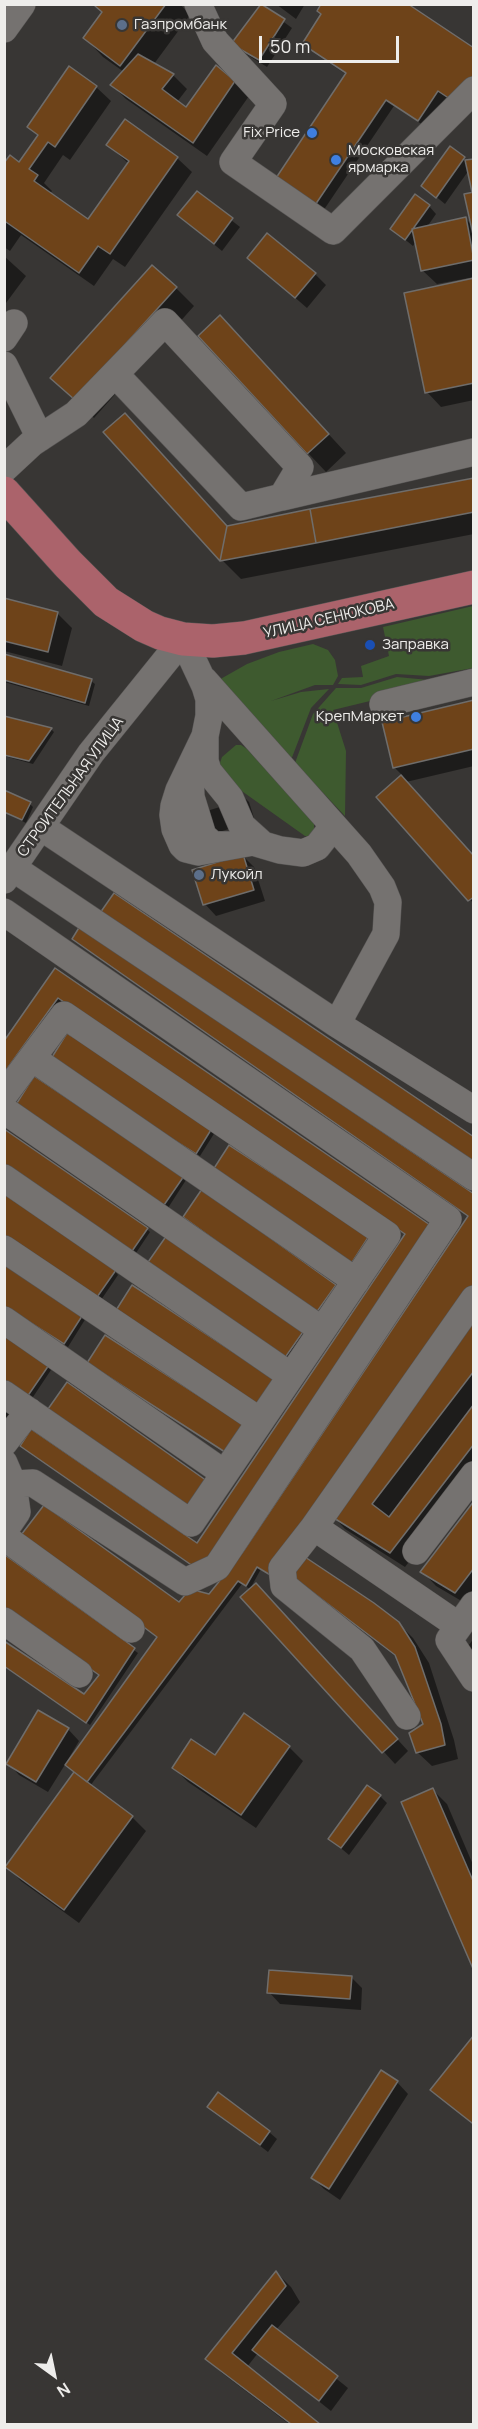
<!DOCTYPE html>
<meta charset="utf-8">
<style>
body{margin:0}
#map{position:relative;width:478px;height:2429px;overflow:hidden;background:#383634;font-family:Manrope,sans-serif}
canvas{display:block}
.frame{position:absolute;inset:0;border:6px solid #eeedeb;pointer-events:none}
.north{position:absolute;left:24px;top:2345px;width:60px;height:60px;-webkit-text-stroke:4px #383634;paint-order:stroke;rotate:147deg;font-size:16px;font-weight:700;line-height:24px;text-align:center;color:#eeedeb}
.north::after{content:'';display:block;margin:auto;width:21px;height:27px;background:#eeedeb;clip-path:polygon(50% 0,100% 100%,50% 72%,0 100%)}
.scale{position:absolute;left:259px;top:36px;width:140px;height:27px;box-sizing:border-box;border:3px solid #eeedeb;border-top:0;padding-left:8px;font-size:18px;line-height:21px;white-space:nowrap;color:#eeedeb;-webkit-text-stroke:4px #383634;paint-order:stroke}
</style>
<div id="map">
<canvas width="478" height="2429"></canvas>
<div class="frame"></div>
<div class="north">N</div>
<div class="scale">50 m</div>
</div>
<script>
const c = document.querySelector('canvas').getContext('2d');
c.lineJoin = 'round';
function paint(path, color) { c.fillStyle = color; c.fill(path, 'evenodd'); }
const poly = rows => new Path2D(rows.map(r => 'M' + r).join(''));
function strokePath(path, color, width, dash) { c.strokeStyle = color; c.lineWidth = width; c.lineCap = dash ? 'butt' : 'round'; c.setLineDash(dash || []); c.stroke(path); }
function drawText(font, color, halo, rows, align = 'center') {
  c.font = font + ' Manrope,sans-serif'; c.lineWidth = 5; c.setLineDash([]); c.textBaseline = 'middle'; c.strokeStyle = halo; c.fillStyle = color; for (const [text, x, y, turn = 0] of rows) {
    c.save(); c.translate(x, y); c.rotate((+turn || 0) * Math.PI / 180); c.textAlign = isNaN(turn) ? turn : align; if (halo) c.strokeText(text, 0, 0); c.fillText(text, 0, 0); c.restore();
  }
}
const green = poly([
 [473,606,473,668,429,676,396,674,361,685,338,684,342,678,363,677,361,666,389,656,383,627],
 [313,644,328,650,335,660,338,676,333,685,315,685,271,701,301,692,329,689,311,708,291,760,217,681,247,664,279,652],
 [473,676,333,710,346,751,345,816,295,763,313,714,336,688,361,688,397,677,429,680],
 [236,745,241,745,247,749,314,823,314,830,310,836,305,836,222,777,220,763,222,757]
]);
const shadow = poly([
 [99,4,180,4,190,15,154,64,173,75,187,89,177,102,186,110,234,82,249,96,207,156,126,99,112,85,124,72,103,57,85,38,104,13],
 [276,4,305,4,296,19],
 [405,4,467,112,446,98,426,127,394,106,317,220,279,194,347,75,311,51,304,44],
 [262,6,292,28,267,67,241,51],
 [96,87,111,101,70,160,63,155,44,183,52,191,50,194,89,221,129,164,108,145,177,158,192,172,125,267,113,259,94,286,21,235,10,251,4,247,4,165,19,164,38,136,29,127],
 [450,148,468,161,474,160,474,191,469,170,445,204,423,186],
 [197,193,240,227,222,251,187,222],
 [474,194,474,277,437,284,422,270,416,242,413,246,392,229,429,206,436,214,427,227,466,219,472,225],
 [4,256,26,276,6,303,4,301],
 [249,258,315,274,326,285,307,308],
 [474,280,474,400,441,407,427,392],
 [176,288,194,306,94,418,52,378],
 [238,336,346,453,326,472,308,453],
 [143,433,228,527,474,479,474,534,241,579,222,560],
 [4,600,58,614,72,628,62,666,4,651],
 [4,656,91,681,95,684,89,706,4,682],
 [474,702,474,766,406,782,474,857,474,904,378,797,403,776,394,767],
 [4,717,51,729,54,732,33,764,4,756],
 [246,799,249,802,255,821,219,832,254,867,265,901,216,916,205,904,212,865,203,837,161,825],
 [30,804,33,807,26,823,4,812],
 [56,970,429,1226,197,1545,406,1235,62,1000,4,1081,4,1044],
 [54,1066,217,1129,200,1156],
 [35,1078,186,1180,168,1208,20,1109],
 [4,1167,147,1229,150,1232,134,1256],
 [474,1196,474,1298,276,1579,261,1569,250,1589,242,1584,90,1786,132,1817,146,1831,79,1923,21,1881,7,1866,76,1772,66,1763,48,1792,19,1775,8,1763,68,1729,79,1741,66,1763,68,1764,158,1638,209,1595,244,1554,470,1217],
 [184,1217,335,1286,338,1289,320,1315],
 [4,1238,115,1271,118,1275,99,1303],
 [148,1265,307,1333,288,1361],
 [4,1306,86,1318,68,1347],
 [474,1314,474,1477,405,1567,345,1529,331,1514],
 [48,1366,51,1370,31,1400,4,1382],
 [4,1410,10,1414,4,1434],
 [474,1503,474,1601,470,1606,436,1586,422,1571],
 [5,1557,138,1653,90,1725,4,1665,84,1696,100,1675,4,1607],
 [307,1589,398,1623,413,1638,429,1663,454,1740,458,1759,432,1766,417,1752,424,1725,399,1659],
 [268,1596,408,1751,395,1764,243,1597],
 [474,1638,474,1656,466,1649],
 [289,1747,303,1761,256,1828,188,1782,174,1768,216,1758],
 [433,1790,447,1804,474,1867,474,1967],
 [380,1796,387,1803,349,1855,330,1839],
 [351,1977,362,1988,361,2010,280,2004,269,1992],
 [397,2082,408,2094,340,2200,324,2189,313,2178],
 [209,2107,269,2132,277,2139,268,2152],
 [277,2273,291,2287,300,2302,276,2330,348,2388,331,2411,258,2353,247,2367,318,2424,289,2424,222,2373,208,2359]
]);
const building = poly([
 [97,4,166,4,120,66,83,38,102,12,95,6,97,4],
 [261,4,285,19,259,60,231,44,261,4],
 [321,4,408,4,474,48,474,83,459,105,438,91,418,121,386,100,309,214,270,187,346,73,302,44,321,14,317,11,321,4],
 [138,54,174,74,162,89,186,107,216,65,235,81,193,143,110,85,138,54],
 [69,66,97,86,55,147,48,142,29,169,38,175,34,181,88,219,129,161,106,145,125,119,178,157,110,254,98,246,79,273,6,222,4,224,4,163,10,155,19,162,38,135,27,127,69,66],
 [450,146,465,157,436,198,421,186,450,146],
 [474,159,474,191,472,192,465,160,474,159],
 [197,191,233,218,214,244,177,215,197,191],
 [474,192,474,239,464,194,474,192],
 [415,194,430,205,405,240,390,229,415,194],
 [466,217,474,260,421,271,412,229,466,217],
 [267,233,316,273,295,298,247,258,267,233],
 [152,265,177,287,75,400,50,378,152,265],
 [474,278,474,383,425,393,404,293,474,278],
 [220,315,329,434,307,454,198,336,220,315],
 [125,413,227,526,220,561,103,432,125,413],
 [474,478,474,512,316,543,310,509,474,478],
 [310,509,316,543,220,561,227,526,310,509],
 [4,598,58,612,48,652,4,641,4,598],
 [4,654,92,679,85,703,4,680,4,654],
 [474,700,474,749,393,768,382,722,474,700],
 [4,716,52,728,29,761,4,755,4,716],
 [401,775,474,856,474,897,468,901,376,797,401,775],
 [4,790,31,802,22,820,4,812,4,790],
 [243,854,254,890,203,905,192,870,243,854],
 [114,893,474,1137,474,1167,100,913,114,893],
 [80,926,474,1194,474,1290,272,1576,257,1567,246,1586,238,1581,87,1782,65,1765,157,1637,21,1535,44,1505,179,1602,190,1589,209,1594,242,1553,468,1216,72,939,80,926],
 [55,968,430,1225,200,1571,20,1446,31,1429,197,1543,405,1234,58,998,4,1073,4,1041,55,968],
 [67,1033,214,1125,196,1154,49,1062,67,1033],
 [34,1076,184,1176,164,1205,15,1106,34,1076],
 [4,1129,148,1228,130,1254,4,1167,4,1129],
 [229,1145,369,1236,351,1264,211,1173,229,1145],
 [202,1189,336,1285,316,1313,183,1217,202,1189],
 [4,1194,116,1270,95,1300,4,1239,4,1194],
 [167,1235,305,1329,284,1359,146,1265,167,1235],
 [4,1263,84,1313,64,1344,4,1306,4,1263],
 [132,1285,276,1380,256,1410,113,1315,132,1285],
 [474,1311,474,1371,372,1504,389,1517,474,1404,474,1444,390,1553,329,1515,474,1311],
 [4,1335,49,1365,27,1397,4,1382,4,1335],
 [105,1335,246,1426,228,1454,87,1363,105,1335],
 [67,1382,207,1481,188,1508,48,1409,67,1382],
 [474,1501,474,1568,455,1593,420,1572,474,1501],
 [299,1553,374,1603,399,1622,415,1647,441,1724,445,1745,416,1753,409,1733,423,1724,395,1655,290,1575,299,1553],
 [5,1555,135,1648,86,1723,4,1666,4,1641,84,1694,99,1675,4,1608,5,1555],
 [256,1583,398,1739,382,1753,240,1597,256,1583],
 [38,1710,69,1728,36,1782,6,1764,38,1710],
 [244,1713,290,1746,241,1815,172,1768,191,1739,215,1755,244,1713],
 [74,1772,133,1816,64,1910,5,1867,74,1772],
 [367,1785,381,1795,341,1848,328,1839,367,1785],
 [433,1788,474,1883,474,1971,401,1802,433,1788],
 [269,1970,352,1976,350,1999,267,1993,269,1970],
 [474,2035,474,2121,472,2123,430,2090,474,2035],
 [381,2070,398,2081,329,2189,311,2178,381,2070],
 [218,2092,270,2131,260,2145,207,2107,218,2092],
 [276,2271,286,2286,232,2353,320,2424,291,2424,205,2359,276,2271],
 [272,2325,338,2376,319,2401,252,2350,272,2325]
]);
const minor = poly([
 [198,4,215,41,273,104,233,162,333,231,474,90],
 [4,29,22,4],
 [4,338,14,323],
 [4,365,40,438],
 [4,469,32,443,76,414,165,322,300,467,282,497,241,507,115,374],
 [282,497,474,452],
 [204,680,359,854,382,887,388,902,386,934,337,1024],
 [383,704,474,682],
 [205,737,205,761,208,771,230,798,242,826,262,844],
 [190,772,191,797,203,836,213,845,230,845],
 [41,827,337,1024,474,1110],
 [13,868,474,1177],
 [4,880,91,753,183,639,205,686,209,699,209,716,205,736,179,790,174,806,173,815,175,829,182,845,186,849,198,852,253,842,280,850,303,853,317,847,328,833,331,825],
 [4,912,448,1219,217,1567,185,1582,33,1483,13,1484],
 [32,1058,356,1281],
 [4,1095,64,1015,387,1235,191,1523,4,1394],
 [4,1110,322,1330],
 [4,1178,291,1376],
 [4,1249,260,1421],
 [4,1320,224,1473],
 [4,1443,29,1411],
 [4,1463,13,1484,17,1512,4,1531],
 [314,1527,282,1568,284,1586,362,1649,407,1716],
 [4,1537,131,1629],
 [416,1551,474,1475],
 [474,1605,449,1640,474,1678],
 [4,1621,79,1674],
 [459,1626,314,1527,474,1299]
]);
const major = poly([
 [4,493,68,564,106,602,144,626,160,633,183,639,213,641,244,638,474,587]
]);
const markers = [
 [122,25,6,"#5c6f8a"],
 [312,133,6,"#3f7fe0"],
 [336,160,6,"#3f7fe0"],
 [370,645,6,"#1a4fb4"],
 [416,717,6,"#3f7fe0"],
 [199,875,6,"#5c6f8a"]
];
const poiNames = [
 ["Газпромбанк",134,25],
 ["Fix Price",300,133,"right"],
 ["Московская",348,151],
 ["ярмарка",348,168],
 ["Заправка",382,645],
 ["КрепМаркет",404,717,"right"],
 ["Лукойл",211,875]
];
const streetNames = [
 ["УЛИЦА СЕНЮКОВА",329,619,-13],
 ["СТРОИТЕЛЬНАЯ УЛИЦА",71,787,-54]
];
paint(green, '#3e5a2f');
paint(shadow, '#0007');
paint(building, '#6e4319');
strokePath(building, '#6f6d6b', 1.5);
strokePath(minor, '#555352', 28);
strokePath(major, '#555352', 34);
strokePath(minor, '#757270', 27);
strokePath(major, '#ab636b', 33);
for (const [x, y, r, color] of markers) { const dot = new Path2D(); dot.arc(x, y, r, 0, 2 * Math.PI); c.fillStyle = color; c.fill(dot); strokePath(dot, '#383634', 2); }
drawText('15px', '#eeedeb', '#383634', poiNames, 'left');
drawText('15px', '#eeedeb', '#383634', streetNames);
</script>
